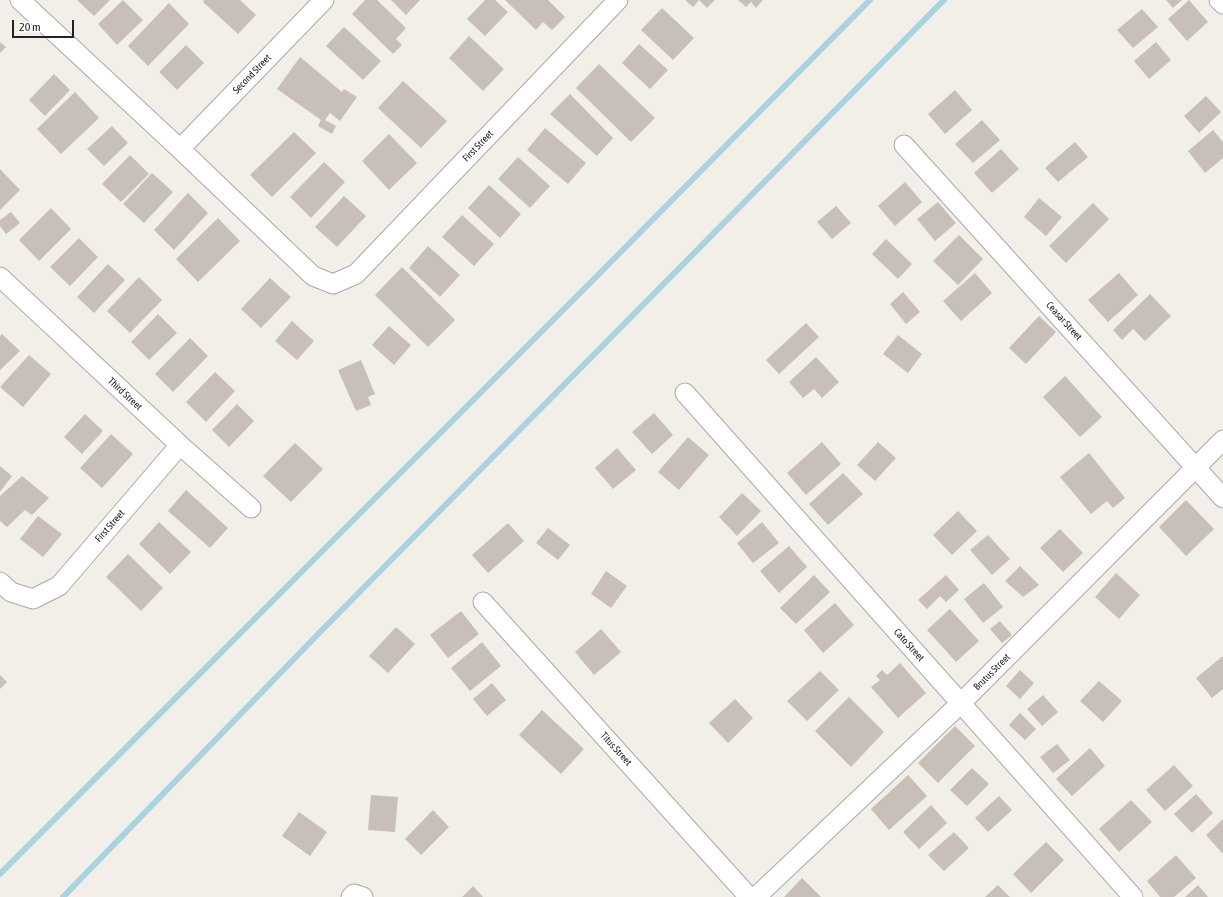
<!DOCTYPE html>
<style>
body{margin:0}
#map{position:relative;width:1223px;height:897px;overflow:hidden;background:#f2efe9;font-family:"Asap Condensed",sans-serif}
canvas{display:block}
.scale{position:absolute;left:12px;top:20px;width:62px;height:18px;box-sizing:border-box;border:2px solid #222;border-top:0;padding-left:5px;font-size:12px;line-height:14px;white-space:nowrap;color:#222;-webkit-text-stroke:3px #fff;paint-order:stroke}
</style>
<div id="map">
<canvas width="1223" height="897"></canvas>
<div class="scale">20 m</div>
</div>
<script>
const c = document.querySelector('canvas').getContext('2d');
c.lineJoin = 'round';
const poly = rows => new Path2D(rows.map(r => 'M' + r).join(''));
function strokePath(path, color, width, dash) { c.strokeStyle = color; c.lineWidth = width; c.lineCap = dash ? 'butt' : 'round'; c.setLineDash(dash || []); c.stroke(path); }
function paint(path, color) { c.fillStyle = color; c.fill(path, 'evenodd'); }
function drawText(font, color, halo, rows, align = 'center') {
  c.font = font + ' "Asap Condensed",sans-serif'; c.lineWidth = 3; c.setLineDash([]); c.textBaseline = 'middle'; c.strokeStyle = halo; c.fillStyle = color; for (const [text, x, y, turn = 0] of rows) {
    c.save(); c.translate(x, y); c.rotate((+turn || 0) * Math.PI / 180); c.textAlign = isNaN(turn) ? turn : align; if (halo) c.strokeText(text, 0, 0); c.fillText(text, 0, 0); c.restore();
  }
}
const stream = poly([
 [0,874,593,280,870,0],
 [63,897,323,629,944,0]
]);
const building = poly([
 [77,0,110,0,94,16],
 [123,0,143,20,117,45,98,24],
 [204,0,240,0,256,15,238,34,203,2],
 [365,0,377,0,406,28,396,39,402,45,393,54,352,14],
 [391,0,420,0,406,15],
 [485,0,495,0,508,12,485,36,467,19],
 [505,0,548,0,565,17,552,30,543,22,536,30],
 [685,0,715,0,707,8,699,0,693,7],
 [738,0,763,0,756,8,751,2,746,7],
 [1166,0,1182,0,1173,8],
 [1189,0,1208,22,1187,41,1168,19],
 [169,3,189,24,148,66,128,46],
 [662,8,694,38,673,60,641,30],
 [1142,9,1158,27,1133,48,1117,30],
 [344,27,381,61,363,80,326,46],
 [469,36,504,69,483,91,449,58],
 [0,42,6,47,0,53],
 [1156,42,1171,60,1149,79,1134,61],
 [639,44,668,70,650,89,622,63],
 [186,45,204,63,177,90,159,72],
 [300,57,342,92,344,89,357,97,340,121,330,113,325,120,336,126,332,134,318,126,321,120,277,89],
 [599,64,655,118,631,142,576,88],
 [54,74,70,90,45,116,29,100],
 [403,81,447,121,421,148,378,108],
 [955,90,972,110,945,134,928,114],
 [75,92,99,118,61,154,37,129],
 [570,94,613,138,597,156,550,114],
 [1206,96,1221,112,1199,133,1184,116],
 [982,120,1000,140,973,163,955,144],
 [112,126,128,143,104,166,87,149],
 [545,128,586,163,568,184,527,150],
 [1213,130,1223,142,1223,158,1205,173,1188,151],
 [294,132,316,153,272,197,250,175],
 [389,134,417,163,389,190,362,161],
 [1075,142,1088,157,1058,182,1045,168],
 [1001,149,1019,169,992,193,974,173],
 [130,155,149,174,121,202,102,184],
 [518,157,550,186,530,208,498,179],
 [324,162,345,182,311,218,290,197],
 [0,169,20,190,0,210],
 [152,173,173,192,144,223,123,204],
 [905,182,922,202,895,226,878,206],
 [489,185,521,214,500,238,468,208],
 [188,193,208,213,174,250,154,230],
 [344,196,366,216,337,247,315,227],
 [1039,198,1062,217,1046,236,1024,217],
 [938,202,956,223,935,241,917,219],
 [1093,203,1109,219,1066,263,1049,246],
 [836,206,851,223,832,239,817,222],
 [51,208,71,229,39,261,19,240],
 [11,212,20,223,6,234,0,226,0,220],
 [462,215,494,244,474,266,442,237],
 [218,218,240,241,198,282,176,259],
 [959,235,983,259,958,285,933,261],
 [79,238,98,257,70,286,50,267],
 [886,239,912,264,898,279,872,254],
 [428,246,460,275,440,297,409,268],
 [108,264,125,280,94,313,77,297],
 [402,267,455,320,428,347,375,295],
 [975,273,992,293,961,321,943,301],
 [1119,273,1138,295,1108,322,1088,300],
 [139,277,162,300,130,333,107,311],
 [270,278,291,297,261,328,241,309],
 [903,292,920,312,906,324,890,304],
 [1150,294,1171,316,1145,341,1133,329,1122,340,1113,330],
 [158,314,177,333,149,360,131,342],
 [1039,316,1056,332,1026,364,1009,348],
 [292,321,314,341,297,360,275,341],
 [806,323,819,337,779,374,766,360],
 [389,326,411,345,394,365,372,345],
 [2,334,20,351,0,370,0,336],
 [898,335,922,354,908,373,883,354],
 [190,338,208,356,173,392,155,374],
 [29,355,51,374,23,407,0,387],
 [816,357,839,382,822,398,814,389,803,398,789,382],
 [361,360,375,394,368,397,371,405,356,411,338,370],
 [215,372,235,391,206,422,186,402],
 [1065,376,1102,417,1080,437,1043,397],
 [237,404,254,421,229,447,212,430],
 [654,413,673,435,652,454,632,432],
 [85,414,103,431,82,454,64,437],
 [111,434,133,454,102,488,80,468],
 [688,437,709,455,679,490,658,472],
 [822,442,841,464,806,495,787,473],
 [878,442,896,458,875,481,857,465],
 [295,443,323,469,291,502,263,476],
 [617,448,636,470,613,489,595,468],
 [1089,453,1125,498,1113,508,1107,501,1091,514,1060,477],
 [0,466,12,476,0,492],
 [843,473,863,494,828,525,809,504],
 [22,476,49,498,32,515,25,510,7,527,0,521,0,496],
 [186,490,228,528,210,548,168,511],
 [742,493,761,511,737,536,719,517],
 [1186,500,1214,529,1186,556,1159,527],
 [958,511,977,531,952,555,933,535],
 [38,516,62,534,43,557,20,539],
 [159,522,191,552,170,574,139,544],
 [762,522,779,543,753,563,737,543],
 [508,523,524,541,488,573,472,555],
 [548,528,570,545,558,560,536,543],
 [1060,529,1083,553,1063,572,1040,548],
 [988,535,1010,559,992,575,970,550],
 [789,546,807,567,779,593,760,571],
 [128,554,163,588,141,611,106,577],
 [1020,566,1039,585,1023,597,1005,581],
 [606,571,627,586,611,608,591,594],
 [1116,573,1140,595,1119,619,1095,597],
 [814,575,830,592,796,624,780,608],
 [946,575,959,590,946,602,940,596,927,609,918,600],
 [984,583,1003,607,983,623,964,599],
 [835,603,854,625,823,653,804,630],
 [950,609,979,641,956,662,927,630],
 [461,611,479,634,448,658,430,635],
 [1000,621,1012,635,1002,643,990,629],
 [396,627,415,644,388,673,369,656],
 [601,629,621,652,594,675,575,652],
 [482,642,501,666,470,691,451,668],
 [1223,656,1223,689,1212,698,1196,678],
 [900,663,926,693,898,718,871,687,880,680,876,676,882,670,887,675],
 [1020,670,1034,683,1020,699,1006,686],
 [820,671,839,690,807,721,787,701],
 [0,675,7,682,0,689],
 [1099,681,1122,701,1103,722,1080,701],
 [492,683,506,700,487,716,473,699],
 [1043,695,1058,712,1042,726,1027,709],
 [849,697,884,732,851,767,815,731],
 [735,699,753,718,728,743,709,723],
 [542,710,584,749,561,774,519,735],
 [1020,713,1036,729,1025,740,1009,725],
 [955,726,975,746,938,783,918,763],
 [1057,744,1070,760,1053,773,1040,757],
 [1090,748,1105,766,1072,796,1056,779],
 [1174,765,1193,786,1165,811,1146,790],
 [972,768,989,784,967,806,950,790],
 [908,775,927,796,889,830,871,809],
 [1196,794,1213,813,1192,833,1174,814],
 [371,795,398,797,395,832,368,830],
 [999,796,1012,810,988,832,975,818],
 [1131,800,1152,822,1119,852,1099,829],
 [931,805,947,823,919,849,903,832],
 [433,810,449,827,421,855,405,839],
 [299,812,327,832,310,856,282,836],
 [1223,819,1223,854,1206,835],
 [954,832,969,848,944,871,928,855],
 [1046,842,1064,860,1031,893,1013,874],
 [1176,855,1196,878,1174,897,1160,897,1147,881],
 [802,878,821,897,784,897],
 [998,885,1010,897,985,897],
 [1198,885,1208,897,1185,897],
 [473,886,483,897,462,897]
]);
const minor = poly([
 [20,0,180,149,313,276,333,284,356,274,618,0],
 [1219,0,1223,4],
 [904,145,1223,498],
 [180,149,324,0],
 [0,277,180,445,251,508],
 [685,393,1133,897],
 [0,582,11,592,33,599,59,586,180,445],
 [483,602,749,897],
 [351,897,354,894,363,897],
 [756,897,961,703,1223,440]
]);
const streetNames = [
 ["Second Street",252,74,-46],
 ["First Street",478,146,-46],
 ["Ceasar Street",1064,321,48],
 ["Third Street",125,394,43],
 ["First Street",110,526,-49],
 ["Cato Street",909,645,48],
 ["Brutus Street",992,672,-45],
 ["Titus Street",616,749,48]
];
strokePath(stream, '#aad3df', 6);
paint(building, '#c7bfb8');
strokePath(minor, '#a9a9a9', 21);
strokePath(minor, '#fff', 19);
drawText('10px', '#222', '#fff', streetNames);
</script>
